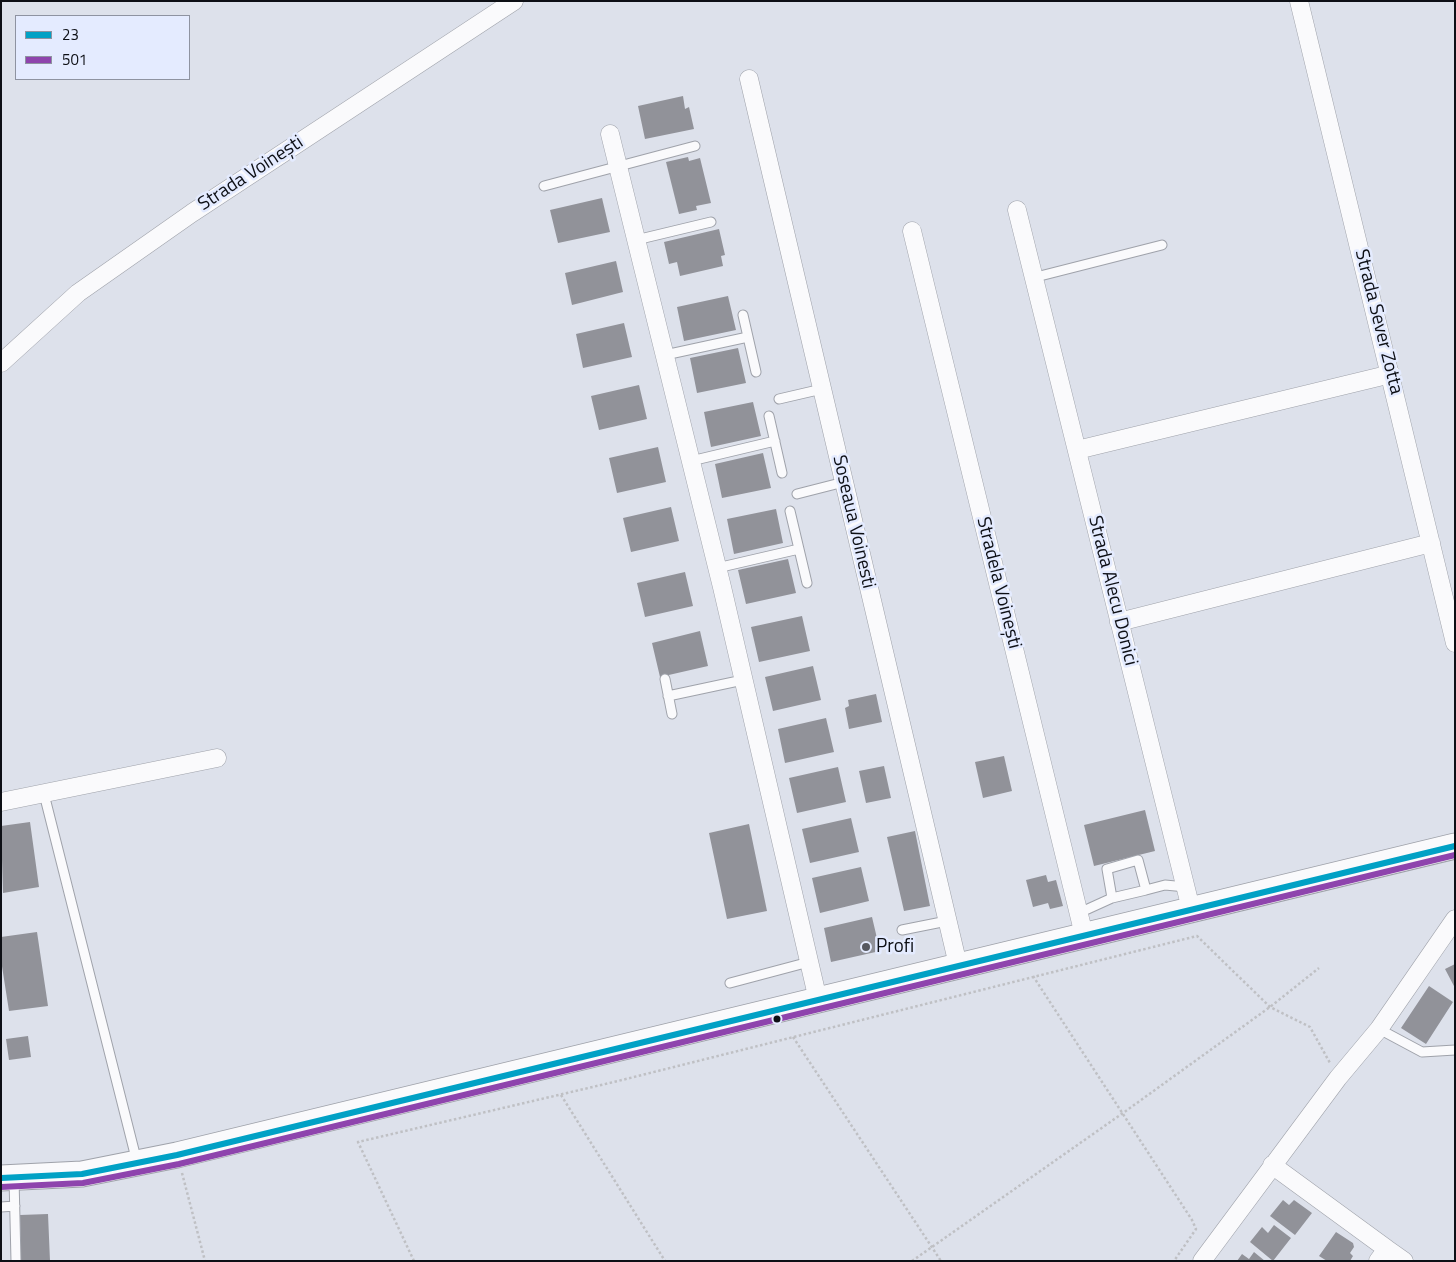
<!DOCTYPE html>
<meta charset="utf-8">
<style>
body{margin:0}
#map{position:relative;width:1456px;height:1262px;overflow:hidden;background:#dde1eb;font-family:"Titillium Web",sans-serif}
canvas{display:block}
.frame{position:absolute;inset:0;border:2px solid #0d0f15;pointer-events:none}
.legend{position:absolute;left:15px;top:15px;width:175px;height:65px;box-sizing:border-box;background:#e4ebff;border:1px solid #8e93a1;margin:0;padding:6px 9px;list-style:none;font-size:15px;color:#0d0f15}
.legend li{display:flex;align-items:center;gap:10px;height:25px}
.legend b{width:25px;border:1px solid #8e93a1}
</style>
<div id="map">
<canvas width="1456" height="1262"></canvas>
<div class="frame"></div>
<ul class="legend">
<li><b style="height:6px;background:#01a1c5"></b>23</li>
<li><b style="height:6px;background:#8e44ad"></b>501</li>
</ul>
</div>
<script>
const c = document.querySelector('canvas').getContext('2d');
c.lineJoin = 'round';
function paint(path, color) { c.fillStyle = color; c.fill(path, 'evenodd'); }
const poly = rows => new Path2D(rows.map(r => 'M' + r).join(''));
function strokePath(path, color, width, dash) { c.strokeStyle = color; c.lineWidth = width; c.lineCap = dash ? 'butt' : 'round'; c.setLineDash(dash || []); c.stroke(path); }
function drawText(font, color, halo, rows, align = 'center') {
  c.font = font + ' "Titillium Web",sans-serif'; c.lineWidth = 5; c.setLineDash([]); c.textBaseline = 'middle'; c.strokeStyle = halo; c.fillStyle = color; for (const [text, x, y, turn = 0] of rows) {
    c.save(); c.translate(x, y); c.rotate((+turn || 0) * Math.PI / 180); c.textAlign = isNaN(turn) ? turn : align; if (halo) c.strokeText(text, 0, 0); c.fillText(text, 0, 0); c.restore();
  }
}
const building = poly([
 [683,96,685,109,689,107,694,129,645,139,638,106],
 [688,157,689,161,700,158,711,203,696,206,697,210,679,214,666,162],
 [602,198,610,232,558,243,550,210],
 [719,229,725,255,721,256,723,266,680,276,677,262,669,264,664,242],
 [616,261,623,292,572,305,565,273],
 [728,296,736,330,684,341,677,307],
 [624,323,632,357,583,368,576,334],
 [738,348,746,383,697,393,690,358],
 [639,385,647,419,599,430,591,396],
 [753,402,761,436,711,447,704,412],
 [658,447,666,482,617,493,609,458],
 [763,453,771,488,722,498,715,464],
 [671,507,679,541,631,552,623,518],
 [776,509,783,543,734,554,727,519],
 [788,559,796,593,746,604,738,570],
 [685,572,693,606,645,617,637,583],
 [802,616,810,651,759,662,751,627],
 [700,631,708,666,660,677,652,643],
 [813,666,821,700,773,711,765,677],
 [876,694,882,722,849,729,845,708,849,706,848,700],
 [826,718,834,752,785,763,778,729],
 [1004,756,1012,791,983,798,975,762],
 [884,766,891,798,866,803,859,771],
 [838,767,846,802,797,813,789,778],
 [1145,810,1155,851,1094,866,1084,825],
 [851,818,859,852,810,863,802,829],
 [30,822,39,887,3,893,1,826],
 [749,824,767,911,727,919,709,833],
 [915,831,930,906,904,911,887,837],
 [861,867,869,901,820,913,812,878],
 [1046,875,1048,882,1056,880,1063,906,1050,909,1048,903,1033,907,1026,880],
 [872,917,880,951,831,962,824,928],
 [37,932,48,1006,9,1011,1,960,1,937],
 [1455,964,1455,988,1445,969],
 [1429,986,1453,1002,1426,1044,1401,1028],
 [28,1036,31,1057,9,1060,6,1039],
 [1283,1200,1289,1205,1294,1200,1312,1213,1295,1235,1270,1216],
 [48,1214,50,1261,21,1261,20,1215],
 [1274,1225,1291,1238,1273,1261,1250,1242,1262,1227,1268,1233],
 [1336,1232,1353,1243,1354,1247,1350,1253,1353,1256,1350,1261,1327,1261,1319,1256],
 [1254,1252,1265,1261,1237,1261,1242,1254,1249,1259]
]);
const path = poly([
 [1033,976,1192,1220,1196,1229,1174,1261],
 [793,1037,941,1261],
 [561,1095,665,1261],
 [182,1173,205,1261],
 [414,1261,358,1142,618,1081,1197,936,1270,1007,1310,1027,1330,1063],
 [912,1261,1123,1113,1270,1007,1319,968]
]);
const lane = poly([
 [544,186,695,146],
 [636,240,711,222],
 [1036,277,1162,245],
 [743,315,756,372],
 [665,355,748,337],
 [779,399,822,389],
 [769,416,782,473],
 [691,461,775,441],
 [797,494,844,482],
 [790,511,807,583],
 [717,568,799,549],
 [665,679,672,714],
 [668,696,743,680],
 [44,794,137,1162],
 [1112,898,1107,869,1138,860,1146,890],
 [1079,913,1112,898,1146,890,1165,885,1186,887],
 [902,930,947,921],
 [730,983,809,962],
 [1379,1029,1422,1052,1455,1050],
 [14,1178,16,1261],
 [1,1207,15,1206]
]);
const street = poly([
 [1299,1,1455,643],
 [749,79,958,965],
 [610,134,722,587,818,1000],
 [1017,210,1191,909],
 [912,231,1084,935],
 [1,363,78,293,192,213,514,1],
 [1077,450,1391,374],
 [1119,622,1431,543],
 [1,802,217,758],
 [1272,1165,1387,1249,1378,1261],
 [1387,1249,1404,1261],
 [1202,1261,1338,1078,1379,1029,1455,919]
]);
const secondary = poly([
 [1,1178,82,1174,177,1155,1455,846]
]);
const bus1 = poly([
 [1,1178,82,1174,177,1155,1455,846]
]);
const bus2 = poly([
 [1,1187,83,1183,179,1164,1455,855]
]);
const markers = [
 [866,947,5,"#565860"],
 [777,1019,4.5,"#0d0f15"]
];
const streetNames = [
 ["Strada Voinești",251,174,-33],
 ["Strada Sever Zotta",1378,322,76],
 ["Soseaua Voinesti",853,522,77],
 ["Stradela Voinești",998,583,76],
 ["Strada Alecu Donici",1112,591,76]
];
const poiNames = [
 ["Profi",876,947]
];
paint(building, '#919299');
strokePath(lane, '#9fa2aa', 11);
strokePath(street, '#9fa2aa', 19);
strokePath(secondary, '#9fa2aa', 27);
strokePath(path, '#bfc0c4', 2.5, [2.5, 2.5]);
strokePath(lane, '#fafafc', 9);
strokePath(street, '#fafafc', 18);
strokePath(secondary, '#fafafc', 25);
strokePath(bus1, '#01a1c5', 6);
strokePath(bus2, '#8e44ad', 6);
for (const [x, y, r, color] of markers) { const dot = new Path2D(); dot.arc(x, y, r, 0, 2 * Math.PI); c.fillStyle = color; c.fill(dot); strokePath(dot, '#e4ebff', 2); }
drawText('19px', '#0d0f15', '#e4ebff', streetNames);
drawText('19px', '#0d0f15', '#e4ebff', poiNames, 'left');
</script>
